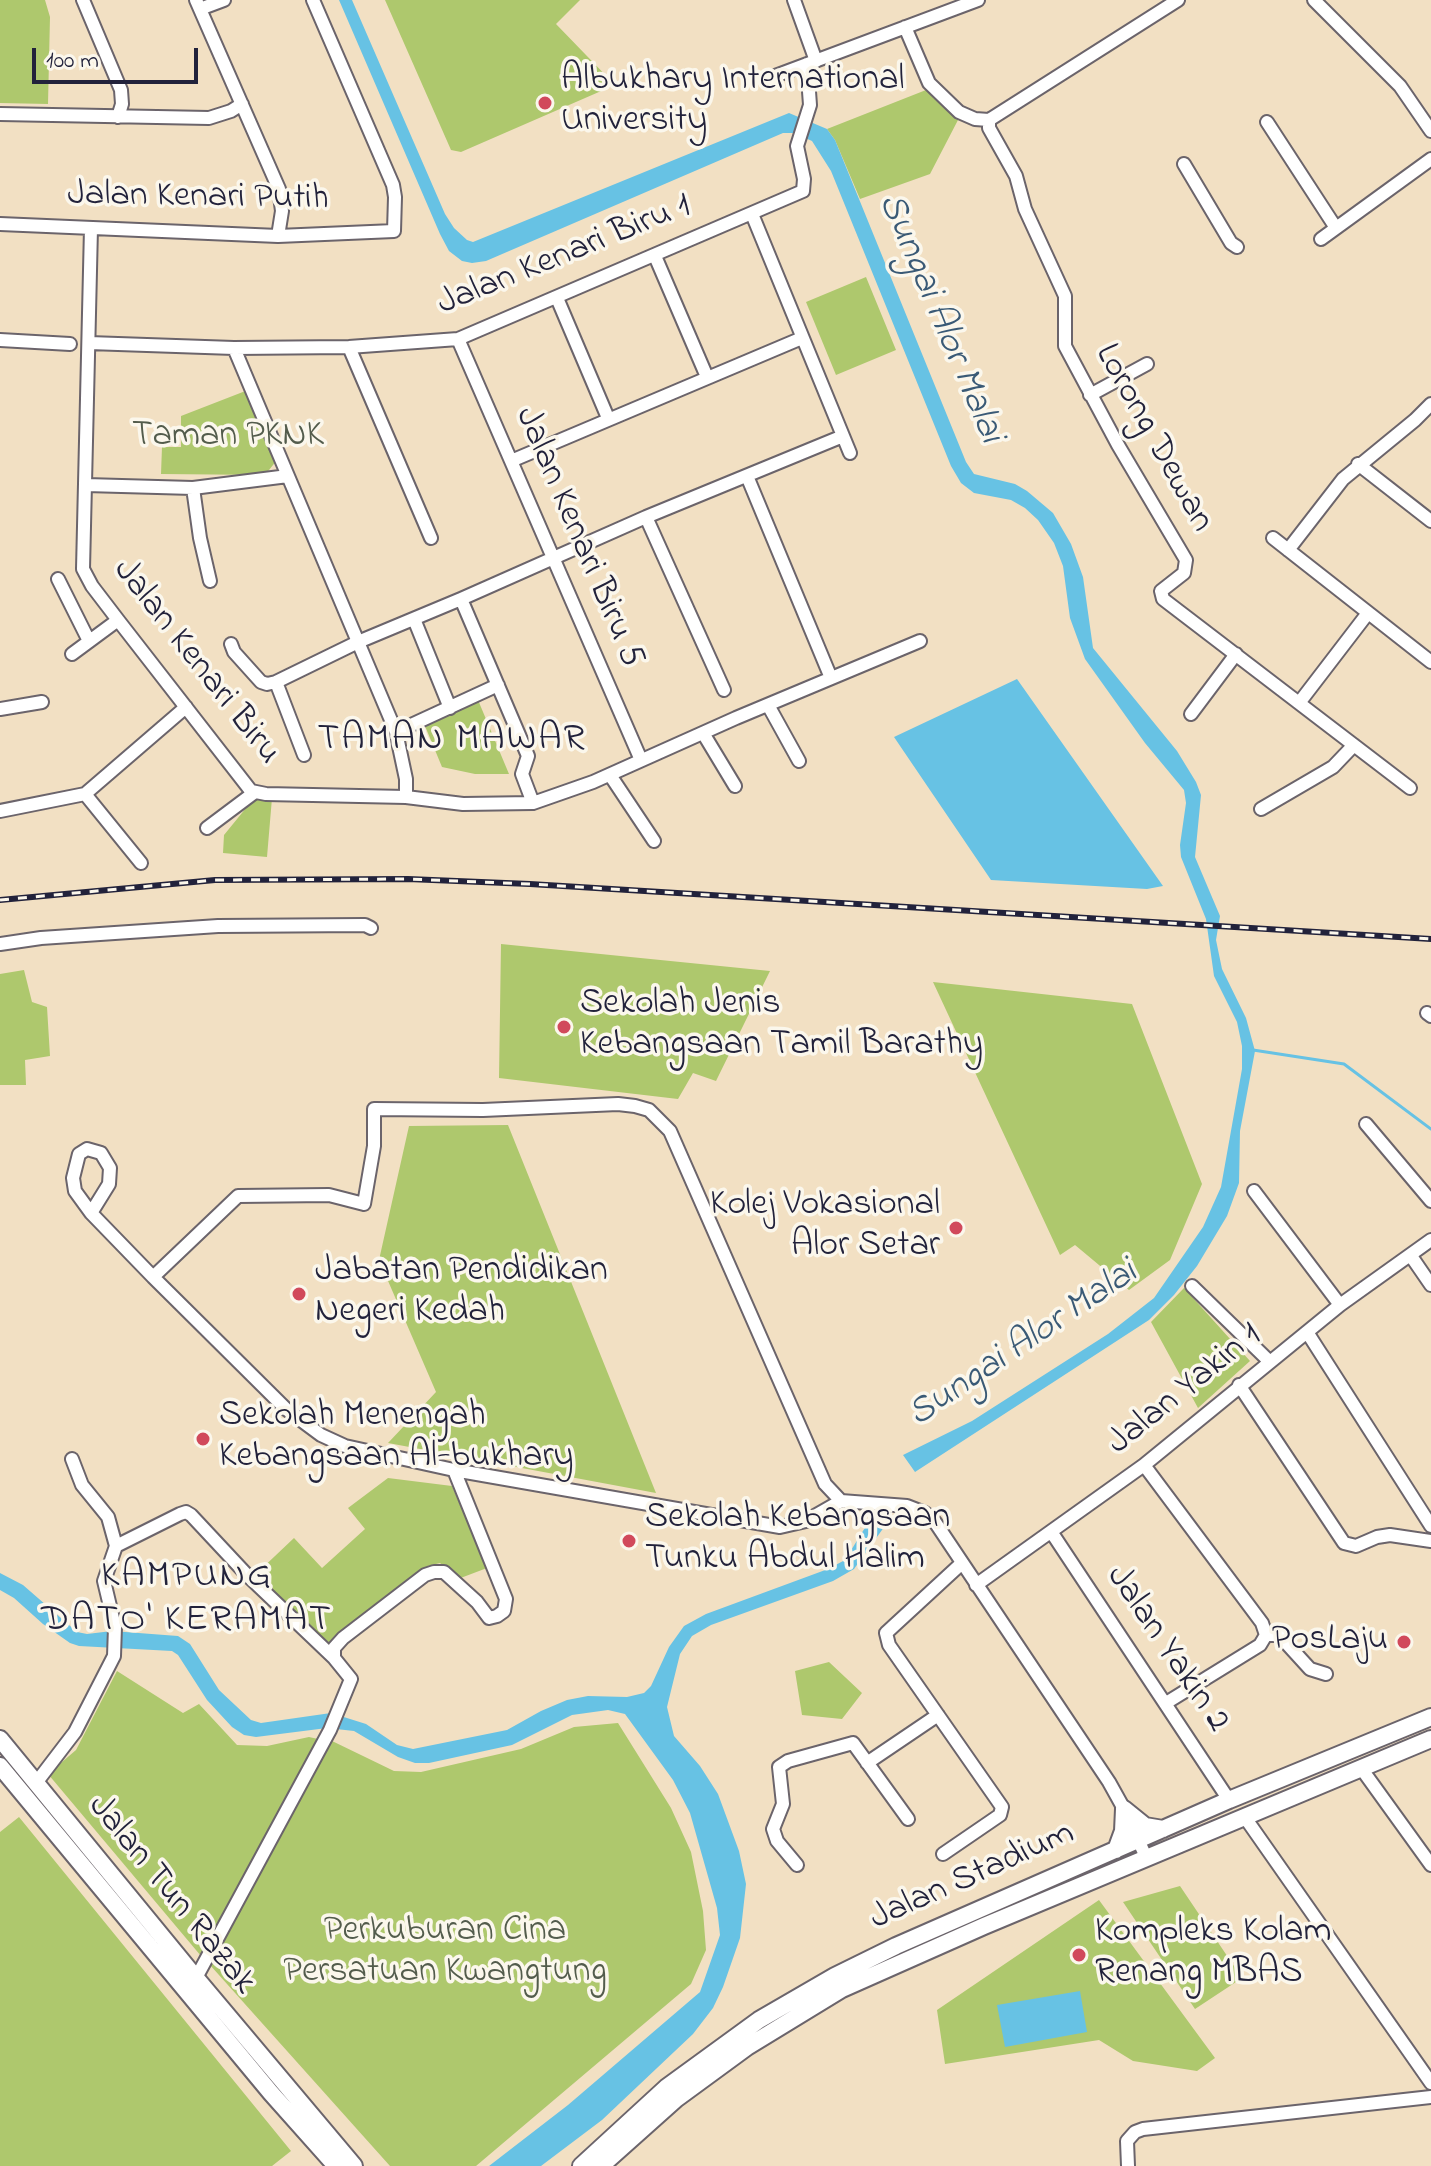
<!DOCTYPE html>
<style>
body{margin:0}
#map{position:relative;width:1431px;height:2166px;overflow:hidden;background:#f2e0c3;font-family:"Indie Flower",sans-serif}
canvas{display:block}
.scale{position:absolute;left:32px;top:48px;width:166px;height:36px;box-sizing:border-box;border:4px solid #22223b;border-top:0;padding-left:10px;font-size:24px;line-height:28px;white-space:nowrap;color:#22223b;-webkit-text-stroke:6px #fbf7ec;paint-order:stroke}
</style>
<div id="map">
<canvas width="1431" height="2166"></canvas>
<div class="scale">100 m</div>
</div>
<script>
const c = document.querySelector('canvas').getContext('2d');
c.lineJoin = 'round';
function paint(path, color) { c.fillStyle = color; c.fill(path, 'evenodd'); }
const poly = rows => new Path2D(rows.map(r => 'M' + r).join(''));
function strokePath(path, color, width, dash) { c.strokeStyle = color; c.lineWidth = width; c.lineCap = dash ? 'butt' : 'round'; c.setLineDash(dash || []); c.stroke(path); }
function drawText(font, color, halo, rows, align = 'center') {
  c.font = font + ' "Indie Flower",sans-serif'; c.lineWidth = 7; c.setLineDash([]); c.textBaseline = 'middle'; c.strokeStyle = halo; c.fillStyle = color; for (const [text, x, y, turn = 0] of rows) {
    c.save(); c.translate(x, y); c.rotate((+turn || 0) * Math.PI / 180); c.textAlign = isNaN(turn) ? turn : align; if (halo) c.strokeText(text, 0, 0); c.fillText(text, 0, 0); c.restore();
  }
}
const green = poly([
 [0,0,45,0,50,17,48,104,0,103],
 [385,0,580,0,556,24,615,85,461,152,451,150],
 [926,90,958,120,930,174,860,199,835,140,827,129],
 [866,277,896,350,836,375,806,302],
 [248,390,277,460,265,475,161,474,162,447,181,447,181,416],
 [478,700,509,774,475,774,442,767,425,726],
 [255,797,272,798,267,857,223,853,224,835],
 [501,944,770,971,716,1081,693,1073,678,1099,499,1078],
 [24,970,32,1002,47,1007,50,1056,25,1060,26,1085,0,1085,0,974],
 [933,982,1132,1004,1202,1184,1170,1260,1129,1290,1075,1245,1060,1255],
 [508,1125,656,1493,388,1443,436,1392,379,1260,409,1126],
 [1184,1288,1250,1361,1198,1408,1151,1322],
 [388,1478,452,1486,487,1568,458,1579,440,1563,428,1566,326,1647,256,1574,294,1538,322,1568,365,1529,348,1508],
 [829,1662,862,1693,842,1719,802,1715,795,1671],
 [117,1671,183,1713,199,1704,237,1745,267,1746,309,1737,318,1739,201,1956,48,1774,76,1750],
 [618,1723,671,1808,691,1852,703,1911,706,1950,691,1984,476,2166,390,2166,210,1965,330,1740,394,1771,421,1772,521,1749,574,1727],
 [19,1817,291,2151,272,2166,0,2166,0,1832],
 [1180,1886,1242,1978,1195,2009,1123,1902],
 [1099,1900,1215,2058,1197,2071,1133,2061,1099,2040,945,2064,937,2010]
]);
const water = poly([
 [339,0,352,0,445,214,454,228,467,240,473,242,789,113,827,129,835,140,966,462,974,474,1015,484,1027,491,1053,513,1071,544,1083,577,1093,648,1177,751,1196,782,1201,795,1195,857,1220,916,1216,940,1222,969,1246,1018,1255,1051,1240,1131,1239,1183,1227,1216,1197,1266,1174,1295,1149,1320,915,1472,903,1455,972,1421,1108,1334,1154,1298,1203,1227,1221,1187,1242,1069,1242,1046,1237,1022,1214,976,1206,919,1181,857,1180,845,1186,803,1184,790,1145,743,1085,659,1070,618,1063,566,1054,543,1038,520,1025,508,1011,500,974,493,961,483,951,466,831,171,812,141,794,133,783,133,486,261,472,263,462,261,449,251,440,234],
 [1017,679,1163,886,1147,889,991,880,894,737],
 [877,1517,887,1523,854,1569,833,1581,711,1625,692,1636,680,1654,667,1707,674,1736,700,1766,718,1794,739,1851,746,1884,740,1938,723,1987,713,2008,693,2034,602,2120,541,2166,489,2166,568,2105,700,1992,720,1935,717,1908,690,1813,673,1780,625,1714,608,1710,572,1715,512,1745,429,1763,415,1763,398,1757,354,1731,327,1728,256,1737,244,1735,232,1727,207,1700,178,1655,172,1651,79,1646,70,1643,43,1624,14,1598,0,1590,0,1573,23,1585,77,1632,87,1634,112,1631,178,1636,190,1644,219,1690,251,1720,261,1723,331,1713,366,1724,397,1745,413,1749,507,1730,541,1711,567,1700,588,1696,627,1697,644,1693,651,1686,669,1647,684,1626,706,1614,828,1569,845,1560,871,1518,875,1520],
 [1080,1991,1087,2032,1005,2047,997,2005]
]);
const stream = poly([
 [1253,1050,1344,1064,1431,1129]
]);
const street = poly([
 [83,0,121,90,122,104,118,117],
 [196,0,279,189,282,211,278,236],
 [794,0,816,61],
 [1314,0,1400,86,1431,131],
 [200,9,224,0],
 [905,27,929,83,959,112,975,119,989,120,989,128,1016,176,1025,209,1065,296,1065,346,1118,445,1186,560,1184,573,1161,591,1163,599,1410,788],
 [767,79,978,0],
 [0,114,209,118,231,111,242,104],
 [989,120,1178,0],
 [1267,122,1336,228],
 [1184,164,1231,243,1237,247],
 [752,214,850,453],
 [0,224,278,236,394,231,395,197,393,185,313,0],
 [91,228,83,569,92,586,118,620,251,791,266,794,406,797,463,804,533,803,593,782,736,718,920,641],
 [1321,239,1431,159],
 [655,256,707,377],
 [557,298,608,418],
 [458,339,641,760],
 [0,340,70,344],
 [89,343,234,348,349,347,458,339,803,191,804,179,797,146,810,105,807,64],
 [349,347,431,538],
 [234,348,396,732,406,779,406,797],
 [1090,395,1147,364],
 [511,461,802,338],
 [1358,464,1431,521],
 [747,476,831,678],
 [86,485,193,488,288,476],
 [193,488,200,538,210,581],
 [646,517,724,690],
 [1273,538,1431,662],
 [1288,550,1343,479,1415,420,1431,404],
 [58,579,89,641],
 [461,599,528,756,522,774,533,803],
 [414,619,450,708],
 [231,644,234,652,261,682,267,684,276,682],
 [72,654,118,620],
 [1299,703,1368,613],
 [768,705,799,761],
 [0,709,42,702],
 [1191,714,1236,654],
 [396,732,498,685],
 [703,733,735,786],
 [304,755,276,682,358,642,461,599,646,517,843,436],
 [610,775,654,841],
 [85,794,141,863],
 [1261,809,1333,767,1354,745],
 [0,811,85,794,186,707],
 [207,828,255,792],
 [0,944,41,938,218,926,365,925,371,928],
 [1427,1013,1431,1016],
 [1366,1124,1431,1201],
 [1254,1191,1340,1305],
 [91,1213,109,1184,110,1168,101,1153,87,1149,79,1154,73,1178,75,1191,91,1213,153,1277],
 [1411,1256,1431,1285],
 [1192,1286,1269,1361],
 [1307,1332,1431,1526],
 [1239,1385,1344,1543,1356,1546,1377,1537,1390,1535,1431,1541],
 [1144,1465,1262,1623,1266,1635,1260,1645,1166,1703],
 [841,1501,825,1484,670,1131,649,1110,635,1106,618,1104,483,1110,374,1109,374,1146,364,1204,329,1195,238,1196,153,1277,286,1409,321,1435,345,1446,454,1470,780,1527,806,1521,841,1501,907,1506,925,1513,935,1522,1109,1782,1124,1809,1146,1857],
 [1052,1533,1229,1800],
 [116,1546,180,1514,186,1512,191,1515,248,1576,334,1658,351,1679,330,1730,196,1978],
 [976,1585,1144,1465,1340,1305,1431,1240],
 [1266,1635,1279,1635,1310,1669,1326,1674],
 [334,1658,334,1648,343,1638,425,1575,434,1572,444,1572,477,1602,489,1618,497,1616,504,1611,506,1599,454,1470],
 [867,1763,938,1715],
 [1361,1768,1431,1865],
 [36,1783,75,1732,114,1656,115,1627,104,1581,116,1546,108,1517,82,1485,72,1459],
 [1244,1816,1431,2083],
 [943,1854,1000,1815,1002,1807,889,1645,886,1633,962,1563],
 [797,1865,777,1841,773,1829,783,1804,779,1767,788,1761,853,1743,908,1819],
 [1128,2166,1127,2141,1135,2132,1143,2129,1431,2097]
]);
const secondary = poly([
 [0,1739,196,1978,354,2166],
 [0,1766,271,2093,336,2166],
 [1124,1809,1145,1826,1163,1829],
 [1116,1850,1123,1831,1124,1809],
 [581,2166,667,2087,759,2020,835,1976,896,1946,1229,1800,1431,1717],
 [601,2166,676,2099,747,2047,842,1989,984,1926,1431,1739]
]);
const rail = poly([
 [0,900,215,880,408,879,530,884,1431,939]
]);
const markers = [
 [545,103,8,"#d1495b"],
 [564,1027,8,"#d1495b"],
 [956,1228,8,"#d1495b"],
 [299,1294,8,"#d1495b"],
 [203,1439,8,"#d1495b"],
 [629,1541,8,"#d1495b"],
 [1404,1642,8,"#d1495b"],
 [1079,1955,8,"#d1495b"]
];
const poiNames = [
 ["Albukhary International",561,82],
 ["University",561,123],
 ["Sekolah Jenis",580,1006],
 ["Kebangsaan Tamil Barathy",580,1047],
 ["Kolej Vokasional",940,1207,"right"],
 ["Alor Setar",940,1248,"right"],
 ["Jabatan Pendidikan",315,1273],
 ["Negeri Kedah",315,1314],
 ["Sekolah Menengah",219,1418],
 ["Kebangsaan Al-bukhary",219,1459],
 ["Sekolah Kebangsaan",645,1520],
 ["Tunku Abdul Halim",645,1561],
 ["PosLaju",1388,1642,"right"],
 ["Kompleks Kolam",1095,1934],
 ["Renang MBAS",1095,1975]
];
const streetNames = [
 ["Jalan Kenari Putih",198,199,1],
 ["Jalan Kenari Biru 1",565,257,-22],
 ["Lorong Dewan",1152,439,61],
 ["Jalan Kenari Biru 5",577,538,67],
 ["Jalan Kenari Biru",195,663,52],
 ["Jalan Yakin 1",1186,1391,-39],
 ["Jalan Yakin 2",1166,1650,56],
 ["Jalan Stadium",973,1878,-24],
 ["Jalan Tun Razak",170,1896,51]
];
const parkNames = [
 ["Taman PKNK",228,438],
 ["Perkuburan Cina",445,1933],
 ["Persatuan Kwangtung",445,1974]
];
const waterNames = [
 ["Sungai Alor Malai",938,319,67],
 ["Sungai Alor Malai",1024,1346,-34]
];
const neighbourhoodNames = [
 ["TAMAN MAWAR",452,742],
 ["KAMPUNG",187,1579],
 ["DATO' KERAMAT",187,1623]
];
paint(green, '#aec86d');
paint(water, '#67c2e4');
strokePath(stream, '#67c2e4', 3);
strokePath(street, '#6b646b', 16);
strokePath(secondary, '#6b646b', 20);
strokePath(street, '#fff', 12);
strokePath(secondary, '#fff', 16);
strokePath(rail, '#22223b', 6);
strokePath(rail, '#fbf7ec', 3, [9]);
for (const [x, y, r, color] of markers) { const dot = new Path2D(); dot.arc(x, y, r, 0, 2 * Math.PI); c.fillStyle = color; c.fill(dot); strokePath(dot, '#fbf7ec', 3); }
drawText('36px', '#22223b', '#fbf7ec', poiNames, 'left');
drawText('36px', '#22223b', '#fbf7ec', streetNames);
drawText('36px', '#535c4c', '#fbf7ec', parkNames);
drawText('italic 38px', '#3a5a76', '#fbf7ec', waterNames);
c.letterSpacing = '2px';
drawText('38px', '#22223b', '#fbf7ec', neighbourhoodNames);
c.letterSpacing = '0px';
</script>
